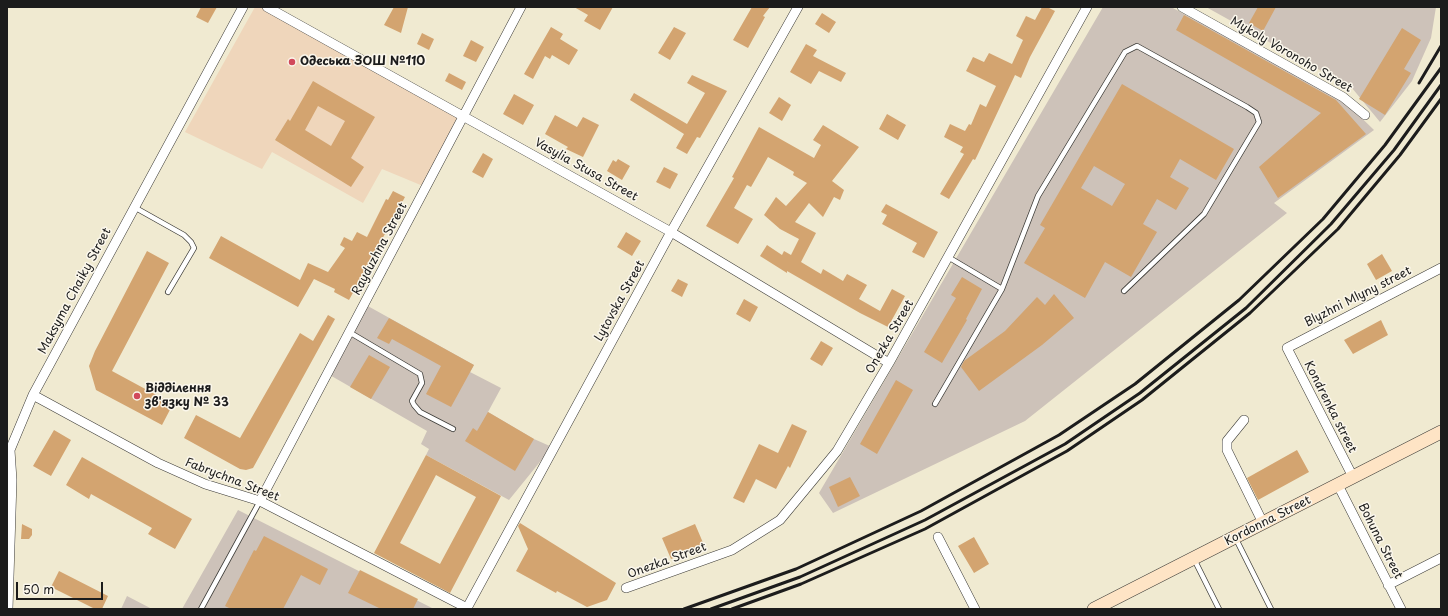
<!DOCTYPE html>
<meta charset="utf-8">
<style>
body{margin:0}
#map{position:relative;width:1448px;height:616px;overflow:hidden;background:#f0ead1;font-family:"Playpen Sans",sans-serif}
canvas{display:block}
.frame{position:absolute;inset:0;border:8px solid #1c1c1c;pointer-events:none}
.scale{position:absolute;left:16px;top:582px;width:87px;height:18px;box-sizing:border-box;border:2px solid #1c1c1c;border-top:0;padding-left:5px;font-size:12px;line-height:14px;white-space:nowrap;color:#1c1c1c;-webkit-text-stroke:3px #fbf7ec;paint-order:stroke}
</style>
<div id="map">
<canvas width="1448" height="616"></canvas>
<div class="frame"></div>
<div class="scale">50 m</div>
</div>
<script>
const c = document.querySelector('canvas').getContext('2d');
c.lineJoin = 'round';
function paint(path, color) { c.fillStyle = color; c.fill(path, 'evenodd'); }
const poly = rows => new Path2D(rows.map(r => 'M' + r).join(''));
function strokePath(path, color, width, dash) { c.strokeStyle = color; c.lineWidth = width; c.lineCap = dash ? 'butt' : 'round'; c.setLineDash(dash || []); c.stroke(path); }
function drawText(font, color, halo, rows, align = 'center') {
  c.font = font + ' "Playpen Sans",sans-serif'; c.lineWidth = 3; c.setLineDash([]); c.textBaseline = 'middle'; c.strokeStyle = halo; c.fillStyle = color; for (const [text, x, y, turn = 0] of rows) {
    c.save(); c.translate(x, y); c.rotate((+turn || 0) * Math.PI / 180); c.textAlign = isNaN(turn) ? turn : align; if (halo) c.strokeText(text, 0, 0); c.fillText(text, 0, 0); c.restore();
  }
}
const built = poly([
 [255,7,261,7,460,116,423,186,382,169,363,203,272,152,262,169,185,132]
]);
const industrial = poly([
 [1103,7,1171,7,1341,98,1374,130,1274,203,1287,213,1025,421,833,513,819,493],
 [1206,7,1436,7,1431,38,1412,81,1380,122,1352,88],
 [366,305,474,365,470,372,501,388,488,412,534,439,552,447,509,500,426,455,429,449,421,444,427,431,328,374],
 [238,510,434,609,182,609],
 [127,596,152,609,121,609]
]);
const building = poly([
 [201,7,217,7,208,23,196,17],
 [394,7,408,7,401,33,384,25],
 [574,7,613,7,600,30,584,21,588,15],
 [752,7,770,7,763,16,765,17,748,48,733,40],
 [1042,7,1047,7,1055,11,1030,57,1021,78,1015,75,978,154,975,160,973,159,949,199,940,194,964,154,960,152,963,147,944,137,950,124,965,131,969,124,971,125,980,104,986,107,996,86,966,71,973,57,984,62,989,53,1012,64,1023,40,1016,36,1026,16,1035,20],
 [1258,7,1276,7,1263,31,1249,23],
 [822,13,836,22,829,33,815,24],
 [1184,15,1336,100,1366,134,1278,198,1259,167,1321,113,1176,30],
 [551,27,563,34,560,39,578,50,569,65,552,55,550,59,545,56,533,79,524,74],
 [674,27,686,33,670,60,658,53],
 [1402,28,1421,40,1404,69,1411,73,1385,115,1359,99],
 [422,33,434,39,429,50,417,44],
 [471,40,484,47,476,62,463,56],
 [806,44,817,50,813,56,846,73,841,82,819,71,811,84,790,72],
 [449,73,466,82,462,90,445,81],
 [692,75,727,91,700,138,697,137,687,154,676,148,684,134,630,100,634,93,687,124,705,93,687,83],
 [313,81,375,117,351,158,364,167,351,187,275,140,288,119,290,121],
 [318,106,345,121,331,146,305,130],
 [1122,84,1234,149,1216,180,1180,159,1170,177,1189,188,1176,210,1157,199,1143,224,1157,232,1131,277,1105,262,1085,298,1024,263,1045,228,1040,225],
 [1094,166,1125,184,1112,206,1081,188],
 [514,94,534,105,523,125,503,114],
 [779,97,791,105,782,121,769,113],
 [887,114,906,125,898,140,879,129],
 [555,115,577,127,583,117,599,125,583,157,566,149,568,147,545,134],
 [823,125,859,147,832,181,844,190,840,200,834,197,823,217,809,203,795,222,816,233,801,262,821,274,823,269,843,281,847,274,867,285,859,299,880,311,892,289,905,296,888,327,860,313,787,271,787,273,760,256,767,245,782,255,784,251,791,255,799,239,780,229,764,215,776,197,786,206,807,183,793,175,794,172,768,157,751,187,747,185,734,208,753,219,738,244,706,226,734,178,732,177,759,127,814,158,821,145,813,140],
 [483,153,493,159,483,178,472,172],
 [618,159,630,166,622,180,607,171,613,160,616,162],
 [664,167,678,174,670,189,656,182],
 [393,191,405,197,349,300,334,292,335,289,314,279,298,307,209,258,221,236,300,280,308,263,328,272,345,248,340,245,344,237,352,241,357,232,367,237,386,199,388,200],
 [886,204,938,232,924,258,912,252,917,243,882,224,887,215,881,212],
 [626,232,641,241,632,256,617,247],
 [147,251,169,263,112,371,173,404,162,425,96,390,89,366,95,351],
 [1382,254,1392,271,1376,280,1367,264],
 [962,277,982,289,966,319,967,320,942,363,924,352,956,298,951,295],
 [678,279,688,284,682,297,671,291],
 [1054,294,1074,318,1042,345,979,391,961,367,964,361,1005,331,1037,297,1045,305],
 [744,299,758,307,750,322,736,314],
 [328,315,335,319,253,468,246,470,240,469,184,438,196,415,240,438,300,333,313,341],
 [389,318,474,365,451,407,426,394,441,366,392,339,389,344,377,338],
 [1381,320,1388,335,1353,354,1344,340],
 [821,341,833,348,822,366,810,359],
 [369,355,390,367,371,399,350,387],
 [896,380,913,390,877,454,860,444],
 [488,412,534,439,515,471,465,441,473,428,477,431],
 [792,424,807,431,790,468,788,466,776,489,756,479,744,503,733,498,759,444,778,453],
 [54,430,71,440,51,476,33,466],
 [1297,450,1309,472,1258,500,1247,478],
 [426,455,501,496,450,593,374,553],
 [436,475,476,497,440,564,400,543],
 [82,457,192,519,175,549,148,534,152,528,91,494,89,499,66,485],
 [850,477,860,496,838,507,829,487],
 [520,523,616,583,607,600,587,607,557,591,556,593,516,571,528,549,518,526],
 [22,524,32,529,32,535,29,539,21,539],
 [695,524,704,545,671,559,662,538],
 [264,536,328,569,320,585,301,575,283,609,231,609,225,606,254,550,256,551],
 [974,537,989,564,974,573,958,546],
 [360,570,418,599,413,609,381,609,348,593],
 [59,571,108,596,102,609,95,609,51,587]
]);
const lane = poly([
 [134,207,184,235,191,242,194,248,168,292],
 [948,257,1002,289],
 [349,332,420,374,422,383,412,401,414,405,420,412,453,429],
 [935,404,1002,289,1038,196,1125,52,1137,46,1247,107,1256,113,1259,122,1204,214,1124,291],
 [1236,539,1271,609],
 [1194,559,1219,609],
 [201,609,260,501]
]);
const street = poly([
 [267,7,671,232,889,363],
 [1182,7,1343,97,1365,115],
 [33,395,158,463,205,484,260,501,467,608,671,232,798,7],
 [1244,420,1227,441,1227,450,1263,523],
 [1353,477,1287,348,1441,268],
 [1338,485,1401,609],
 [260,501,521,7],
 [938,537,975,609],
 [1388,585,1441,558],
 [626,588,732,550,780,520,837,451,889,363,1087,7],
 [8,609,12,480,10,450,33,395,243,7]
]);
const secondary = poly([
 [1094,609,1441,432]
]);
const rail = poly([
 [1419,83,1441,46],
 [684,609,796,569,921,511,1059,435,1135,384,1239,300,1323,219,1385,145,1441,68],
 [711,609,800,577,925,520,1065,444,1140,393,1246,308,1331,224,1394,150,1441,85],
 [732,609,801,584,925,529,1067,451,1142,400,1250,313,1338,229,1400,155,1441,99]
]);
const markers = [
 [292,62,4,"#d1495b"],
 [137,396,4,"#d1495b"]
];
const streetNames = [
 ["Mykoly Voronoho Street",1291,55,30],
 ["Vasylia Stusa Street",586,170,29],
 ["Rayduzhna Street",380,249,-62],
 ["Maksyma Chaiky Street",75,291,-62],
 ["Blyzhni Mlyny street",1358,297,-27],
 ["Lytovska Street",620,301,-61],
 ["Onezka Street",890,337,-60],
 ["Kondrenka street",1330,407,63],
 ["Fabrychna Street",232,480,21],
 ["Kordonna Street",1268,521,-27],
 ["Bohuna Street",1380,541,63],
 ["Onezka Street",667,561,-20]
];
const poiNames = [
 ["Одеська ЗОШ №110",300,62],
 ["Відділення",145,389],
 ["зв'язку № 33",145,403]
];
paint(built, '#efd6bb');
paint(industrial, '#cdc2b9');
paint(building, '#d3a470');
strokePath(lane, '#3c3b37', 6);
strokePath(street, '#3c3b37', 10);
strokePath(secondary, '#3c3b37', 14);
strokePath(lane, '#fff', 4.5);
strokePath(street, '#fff', 9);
strokePath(secondary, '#fee4c5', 13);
strokePath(rail, '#1c1c1c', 3);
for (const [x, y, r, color] of markers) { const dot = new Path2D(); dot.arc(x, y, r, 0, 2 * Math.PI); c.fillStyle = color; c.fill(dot); strokePath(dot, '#fbf7ec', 1.5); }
drawText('12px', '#1c1c1c', '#fbf7ec', streetNames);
drawText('bold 12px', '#1c1c1c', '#fbf7ec', poiNames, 'left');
</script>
